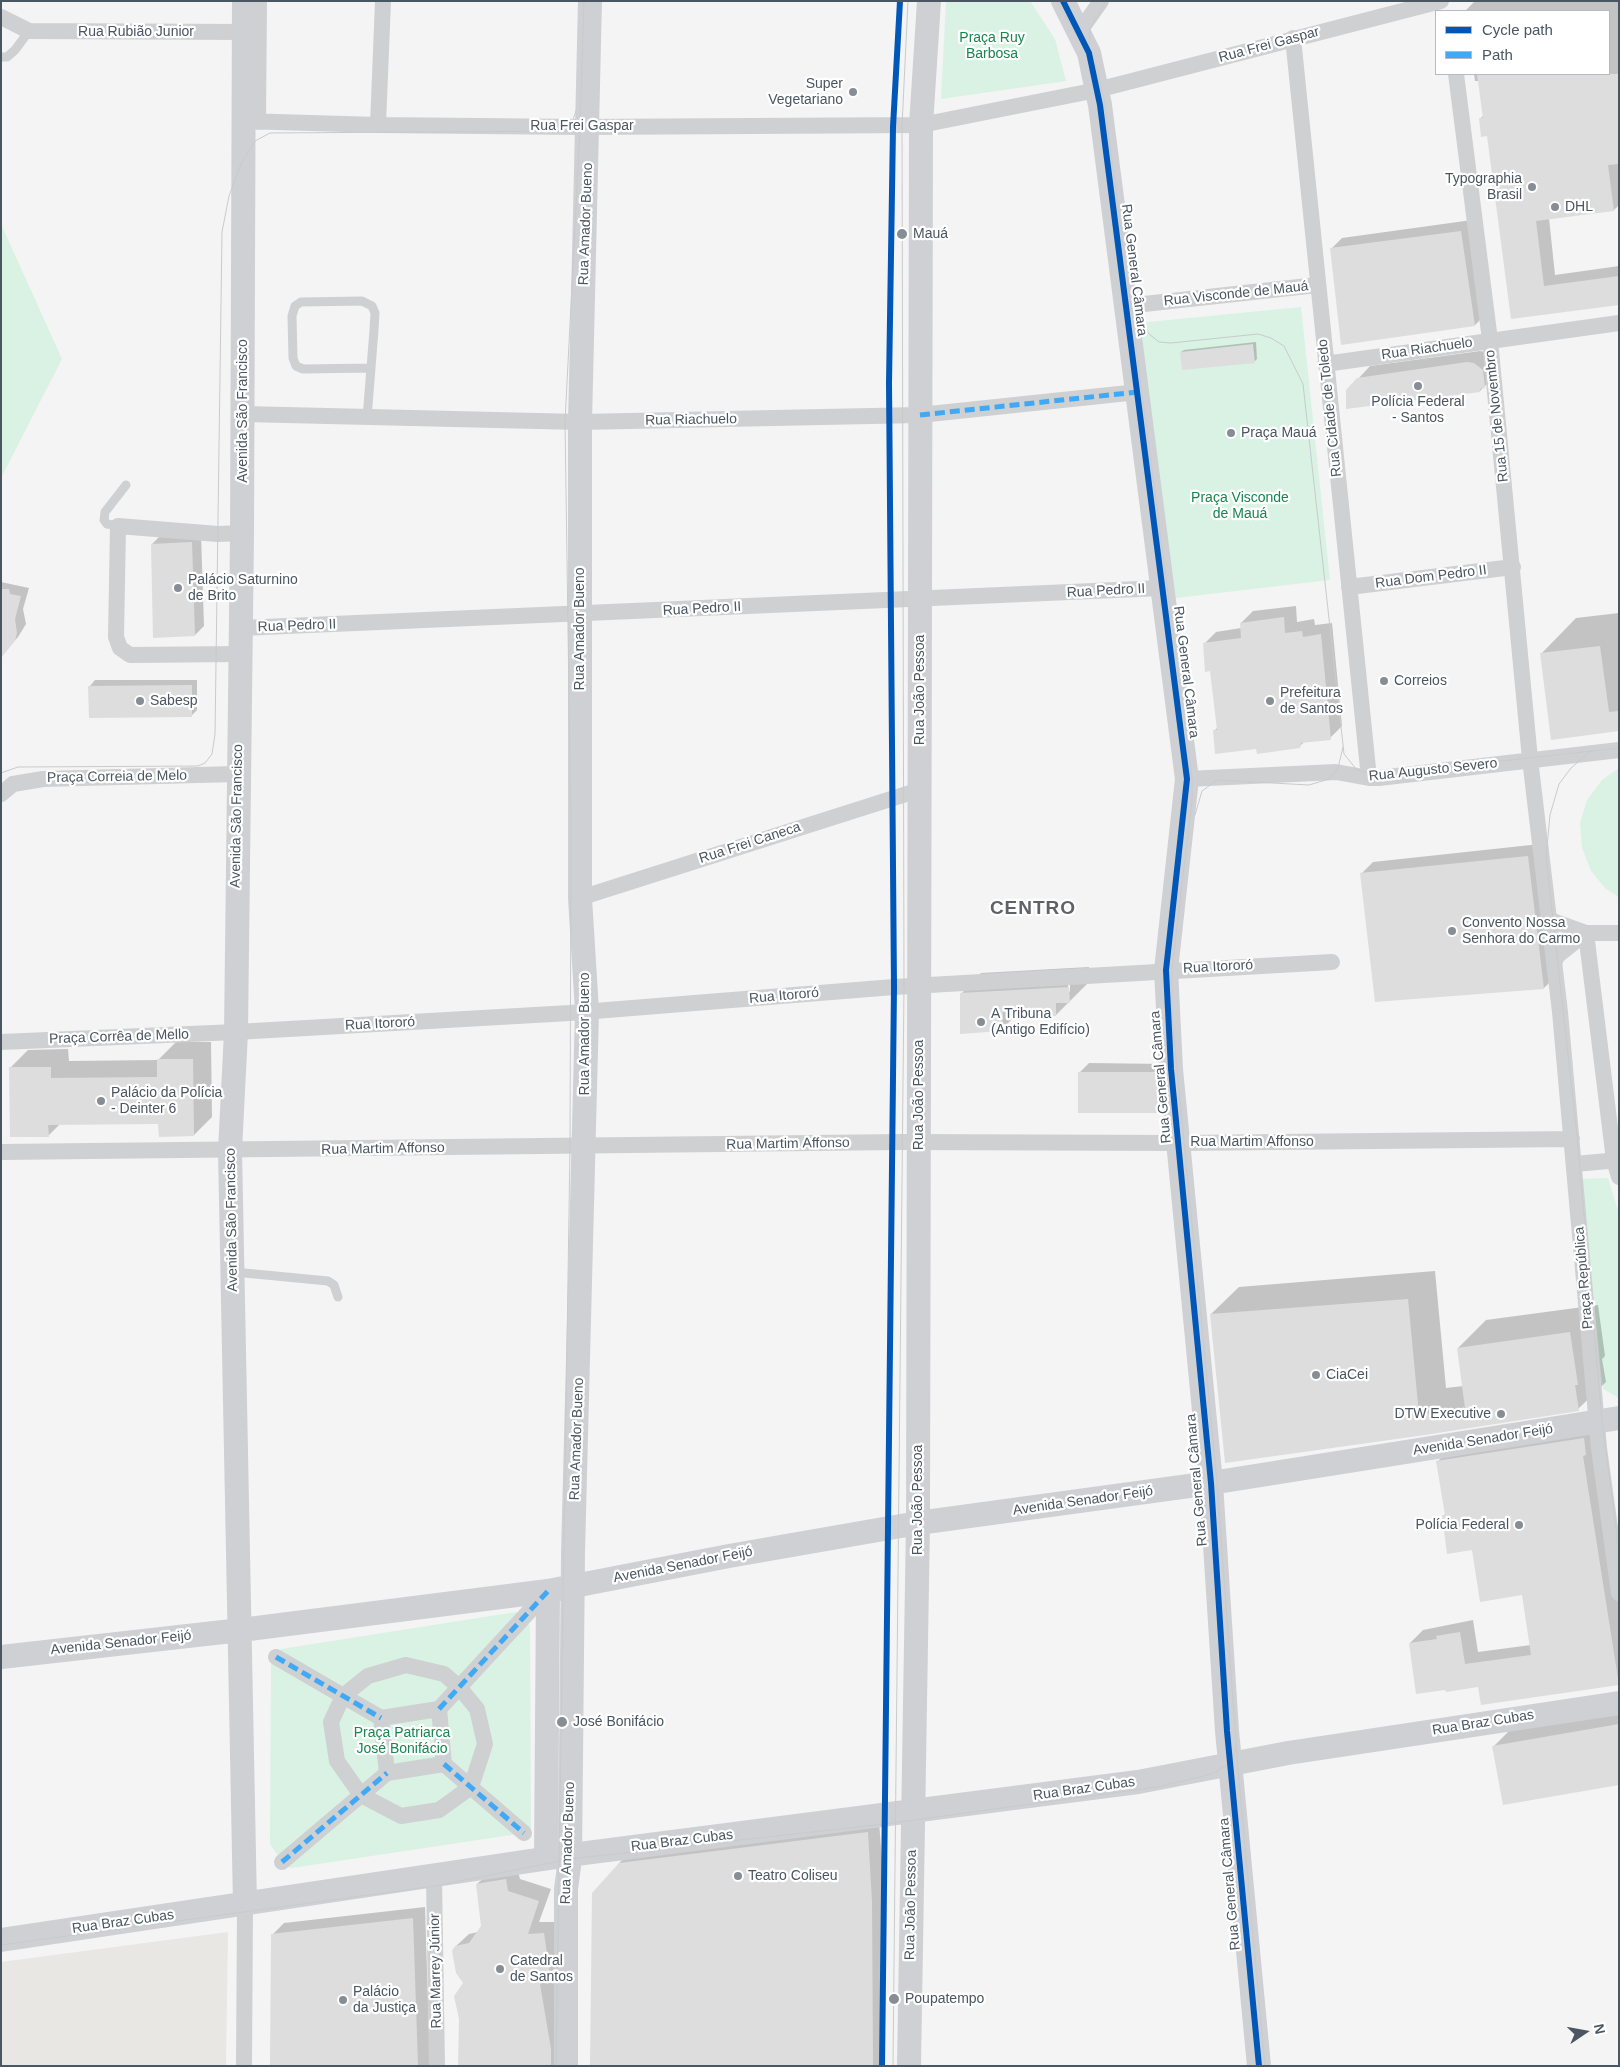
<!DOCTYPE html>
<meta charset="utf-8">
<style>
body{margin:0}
#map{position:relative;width:1620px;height:2067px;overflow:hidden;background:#f4f4f4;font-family:Arial,sans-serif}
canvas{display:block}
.frame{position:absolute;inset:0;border:2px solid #4a5661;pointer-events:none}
.legend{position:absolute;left:1435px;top:10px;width:175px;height:65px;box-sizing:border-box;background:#fff;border:1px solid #b7bbc0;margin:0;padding:6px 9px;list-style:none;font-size:15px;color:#4a5661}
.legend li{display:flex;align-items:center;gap:10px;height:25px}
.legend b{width:25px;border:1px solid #b7bbc0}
.north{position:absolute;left:1560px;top:2007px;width:50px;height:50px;-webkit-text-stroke:4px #fff;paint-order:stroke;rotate:78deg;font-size:14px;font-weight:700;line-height:20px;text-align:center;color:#4a5661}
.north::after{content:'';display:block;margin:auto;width:18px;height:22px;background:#4a5661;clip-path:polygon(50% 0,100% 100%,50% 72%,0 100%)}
</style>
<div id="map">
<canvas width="1620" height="2067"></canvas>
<div class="frame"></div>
<ul class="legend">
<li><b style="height:6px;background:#0057b8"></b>Cycle path</li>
<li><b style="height:6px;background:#3fa9f5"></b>Path</li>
</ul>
<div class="north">N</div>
</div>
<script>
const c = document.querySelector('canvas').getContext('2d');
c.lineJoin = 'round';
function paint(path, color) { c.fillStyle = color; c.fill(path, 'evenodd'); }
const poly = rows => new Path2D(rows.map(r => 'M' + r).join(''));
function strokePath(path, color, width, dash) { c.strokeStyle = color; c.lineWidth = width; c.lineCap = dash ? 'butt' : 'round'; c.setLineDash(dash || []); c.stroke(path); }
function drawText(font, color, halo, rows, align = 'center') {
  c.font = font + ' Arial,sans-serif'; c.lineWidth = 4.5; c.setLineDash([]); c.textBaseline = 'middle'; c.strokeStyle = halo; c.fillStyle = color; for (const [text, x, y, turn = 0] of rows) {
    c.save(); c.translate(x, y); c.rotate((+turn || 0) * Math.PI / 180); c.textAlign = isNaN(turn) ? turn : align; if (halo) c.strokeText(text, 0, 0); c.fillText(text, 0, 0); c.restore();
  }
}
const commercial = poly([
 [228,1932,226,2066,1,2066,1,1962]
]);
const green = poly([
 [946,1,1030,1,1055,39,1066,81,941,99],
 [1,224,62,359,1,478],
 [1301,307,1330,580,1167,599,1138,323],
 [1619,768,1619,897,1606,889,1591,871,1582,848,1580,823,1587,800,1602,780],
 [1608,1178,1619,1214,1619,1398,1603,1389,1581,1179],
 [516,1612,527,1615,530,1628,531,1832,292,1868,285,1866,270,1844,271,1664,281,1649]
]);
const shadow = poly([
 [1475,1,1619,1,1619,205,1614,210,1549,218,1555,275,1619,266,1619,304,1512,318,1488,135,1480,119,1484,115,1480,81,1475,81,1474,74,1609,74,1609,11,1465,11],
 [1472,220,1486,314,1475,325,1331,249,1342,238],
 [1256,342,1257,359,1255,361,1181,352,1184,350],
 [1480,351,1486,352,1496,375,1480,391,1358,379,1370,366],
 [201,534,204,626,195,635,152,544,161,535],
 [1,582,29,588,23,609,26,624,18,637,9,647,1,649],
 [1296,606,1297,622,1314,619,1315,625,1332,623,1342,726,1330,738,1305,741,1299,747,1258,748,1214,731,1218,727,1211,669,1204,644,1216,632,1241,628,1241,623,1253,611],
 [1619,613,1619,730,1541,654,1576,618],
 [95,680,197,680,197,710,191,716,90,686],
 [1540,844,1556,976,1544,988,1361,874,1373,862],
 [1089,967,1089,982,1056,1015,1038,1009,1022,1009,1002,1029,961,994,981,973],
 [1068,981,1070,981,1070,991,1068,993],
 [176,1042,211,1042,212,1117,194,1135,160,1123,60,1124,48,1136,10,1068,28,1050,68,1049,69,1061,158,1060],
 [1089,1063,1166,1064,1167,1103,1158,1112,1080,1072],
 [1435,1271,1446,1388,1463,1386,1458,1348,1486,1320,1598,1305,1605,1356,1602,1359,1606,1382,1578,1409,1425,1434,1211,1314,1239,1287],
 [1596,1425,1619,1586,1619,1684,1479,1685,1410,1643,1423,1630,1473,1620,1478,1652,1531,1645,1523,1594,1473,1549,1443,1516,1446,1513,1438,1461,1451,1448],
 [1619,1695,1619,1784,1494,1746,1529,1711],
 [879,1821,884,1889,884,2066,591,2066,619,1863,632,1851],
 [517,1868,520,1879,551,1889,539,1922,555,1922,562,1960,552,1971,562,2036,562,2066,459,2066,465,1983,456,1946,469,1934,478,1932,483,1926,477,1884,490,1872],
 [425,1907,430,2066,271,2066,272,1935,284,1923]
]);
const building = poly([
 [1477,74,1619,74,1619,164,1608,165,1614,211,1536,221,1544,286,1619,276,1619,305,1511,319,1487,136,1481,137,1479,118,1483,118],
 [1461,231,1475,326,1341,345,1330,248],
 [1253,344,1255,363,1182,370,1180,352],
 [1467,362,1474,363,1483,370,1485,388,1480,389,1480,392,1346,409,1346,390,1357,378],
 [192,542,195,636,153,638,151,544],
 [1,589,9,589,10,594,21,596,15,619,17,633,15,641,1,658],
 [1284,617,1285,633,1302,631,1303,637,1321,634,1331,740,1301,743,1300,748,1257,754,1256,749,1215,754,1213,730,1217,730,1210,671,1205,672,1203,643,1241,638,1240,623],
 [1600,646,1609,712,1619,711,1619,731,1551,740,1540,653],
 [192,685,192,717,89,718,88,686],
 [1528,856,1544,989,1375,1002,1360,873],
 [1069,987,1070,1003,1056,1003,1056,1016,1037,1017,1037,1010,1003,1012,1002,1031,960,1034,960,993],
 [157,1059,193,1059,194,1136,159,1137,158,1124,48,1125,49,1137,10,1137,9,1067,51,1067,51,1078,157,1077],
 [1078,1072,1157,1072,1159,1113,1078,1113],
 [1408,1299,1419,1415,1465,1408,1457,1348,1570,1332,1578,1385,1575,1385,1579,1411,1425,1435,1225,1463,1210,1314],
 [1584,1438,1586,1455,1583,1456,1619,1685,1481,1705,1478,1687,1446,1692,1445,1690,1416,1694,1409,1643,1437,1639,1436,1636,1460,1632,1465,1664,1531,1655,1522,1595,1480,1602,1472,1550,1447,1554,1442,1515,1445,1515,1436,1461],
 [1619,1724,1619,1785,1503,1805,1492,1746],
 [868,1832,872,1902,873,2066,590,2066,592,1893,619,1863],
 [506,1879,508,1891,539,1901,528,1934,544,1933,550,1974,540,1984,551,2049,551,2066,458,2066,459,2019,454,1996,463,1983,456,1973,452,1951,455,1946,469,1943,481,1926,476,1884],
 [413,1918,418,2066,270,2066,271,1934]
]);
const lane = poly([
 [1,57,7,57,15,50,29,31],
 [367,418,374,330,375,313,372,306,362,301,301,302,295,306,292,316,293,358,296,366,303,369,371,368],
 [118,526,107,524,104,520,105,512,126,485],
 [234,1272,328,1281,334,1285,338,1297]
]);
const street = poly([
 [1,17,29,31,244,32],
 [1079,32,1101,1],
 [1293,38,1369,778],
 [1456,74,1490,340,1530,759,1560,1012,1599,1448,1619,1593],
 [243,121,378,125,580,127,921,125,1097,90,1441,1],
 [258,122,259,1],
 [378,125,383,1],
 [1126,306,1317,285],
 [1325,364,1619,323],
 [243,414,580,422,920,415,1138,392],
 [1349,587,1513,567],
 [241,628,1162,588],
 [240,654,130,655,120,648,116,637,118,526,218,534,242,533],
 [1187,779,1336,772,1369,778,1379,778,1619,750],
 [1,794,13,784,43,779,237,774],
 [580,898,919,790],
 [1550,920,1586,933,1614,1160,1619,1177],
 [1555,961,1557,956,1586,933,1619,933],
 [1,1042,236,1032,570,1013,894,987,1332,962],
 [1,1152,901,1142,1179,1143,1572,1139],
 [1575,1164,1619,1160],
 [276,1657,381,1718],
 [406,1665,444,1674,459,1687,477,1709,485,1744,471,1787,439,1810,401,1816,361,1795,337,1761,331,1722,343,1696,368,1676,406,1665],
 [439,1709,444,1764,387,1773,381,1718,439,1709,548,1591],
 [444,1764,524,1833],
 [282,1862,387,1773],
 [434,1876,437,2066],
 [244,2066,245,1905]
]);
const secondary = poly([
 [244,1,242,533,236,1032,230,1150,245,1905],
 [1063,1,1089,53,1100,105,1187,779,1166,970,1171,1069,1211,1483,1227,1731,1259,2066],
 [1,1657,241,1630,548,1591,729,1556,918,1523,1211,1483,1619,1418],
 [546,1858,548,1591],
 [1,1940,570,1855,1138,1782,1288,1753,1619,1703],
 [566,2066,566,1889,570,1859,573,1553,587,1011,580,898,580,422,590,1],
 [909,2066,918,1523,921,125,929,1]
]);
const tram = poly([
 [1056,1,1097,68,1104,98,1192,779,1192,801,1172,969,1172,1017,1217,1482,1238,1769,1265,2066],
 [1089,53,1090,29,1106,1],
 [1135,311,1149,334,1159,342,1171,343,1258,334,1271,338,1284,346,1303,384,1344,754,1357,770,1375,775,1619,748],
 [1591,751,1571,768,1559,784,1550,815,1546,857,1577,1135,1602,1420,1619,1552],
 [1,773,18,767,198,766,205,763,212,754,215,734,222,232,229,196,241,164,255,141,270,133,569,131,576,111],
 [1195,815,1202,791,1217,780,1309,785,1329,779,1338,768,1343,747],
 [1,1945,435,1886,570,1859,884,1824,1157,1787,1212,1774,1232,1762,1235,1749],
 [556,2066,570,1147,571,834,565,422,580,127,584,1],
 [893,2066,904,987,902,126,908,1]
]);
const quiet = poly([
 [920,415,1138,392],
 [276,1657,381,1718],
 [439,1709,548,1591],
 [444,1764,524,1833],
 [282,1862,387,1773]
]);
const cycleway = poly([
 [1063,1,1089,53,1100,105,1187,779,1166,970,1171,1069,1211,1483,1227,1731,1259,2066],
 [882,2066,894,987,889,383,893,127,900,1]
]);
const markers = [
 [853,92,5,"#868d94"],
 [1532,187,5,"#868d94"],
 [1555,207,5,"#868d94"],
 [902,234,6,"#868d94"],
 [1418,386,5,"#868d94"],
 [1231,433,5,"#868d94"],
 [178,588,5,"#868d94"],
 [1384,681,5,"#868d94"],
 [140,701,5,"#868d94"],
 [1270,701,5,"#868d94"],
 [1452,931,5,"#868d94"],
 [981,1022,5,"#868d94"],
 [101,1101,5,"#868d94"],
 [1316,1375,5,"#868d94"],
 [1501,1414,5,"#868d94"],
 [1519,1525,5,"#868d94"],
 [562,1722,6,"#868d94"],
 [738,1876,5,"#868d94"],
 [500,1969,5,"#868d94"],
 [894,1999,6,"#868d94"],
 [343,2000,5,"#868d94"]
];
const streetNames = [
 ["Rua Rubião Junior",136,32],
 ["Rua Frei Gaspar",1269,45,-15],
 ["Rua Frei Gaspar",582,126],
 ["Rua Amador Bueno",586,224,-88],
 ["Rua General Câmara",1134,270,83],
 ["Rua Visconde de Mauá",1236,294,-6],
 ["Rua Riachuelo",1427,349,-8],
 ["Rua Cidade de Toledo",1330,408,-96],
 ["Avenida São Francisco",243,411,-90],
 ["Rua 15 de Novembro",1497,416,-96],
 ["Rua Riachuelo",691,420,-1],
 ["Rua Dom Pedro II",1431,577,-7],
 ["Rua Pedro II",1106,591,-3],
 ["Rua Pedro II",702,609,-3],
 ["Rua Pedro II",297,626,-2],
 ["Rua Amador Bueno",580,629,-90],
 ["Rua General Câmara",1186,672,83],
 ["Rua João Pessoa",920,690,-90],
 ["Rua Augusto Severo",1433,770,-6],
 ["Praça Correia de Melo",117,777,-1],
 ["Avenida São Francisco",237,816,-89],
 ["Rua Frei Caneca",750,843,-18],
 ["Rua Itororó",1218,967,-3],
 ["Rua Itororó",784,996,-5],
 ["Rua Itororó",380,1024,-3],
 ["Rua Amador Bueno",585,1034,-90],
 ["Praça Corrêa de Mello",119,1037,-2],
 ["Rua General Câmara",1161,1077,-95],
 ["Rua João Pessoa",919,1095,-90],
 ["Rua Martim Affonso",1252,1142],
 ["Rua Martim Affonso",788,1144,-1],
 ["Rua Martim Affonso",383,1149,-1],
 ["Avenida São Francisco",232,1220,-91],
 ["Praça República",1584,1278,-95],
 ["Rua Amador Bueno",577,1439,-88],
 ["Avenida Senador Feijó",1483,1440,-9],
 ["Rua General Câmara",1197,1480,-95],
 ["Rua João Pessoa",918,1500,-90],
 ["Avenida Senador Feijó",1083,1501,-8],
 ["Avenida Senador Feijó",683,1565,-11],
 ["Avenida Senador Feijó",121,1643,-6],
 ["Rua Braz Cubas",1483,1723,-9],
 ["Rua Braz Cubas",1084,1789,-8],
 ["Rua Braz Cubas",682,1841,-7],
 ["Rua Amador Bueno",568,1843,-88],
 ["Rua General Câmara",1230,1884,-95],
 ["Rua João Pessoa",911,1905,-89],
 ["Rua Braz Cubas",123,1922,-8],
 ["Rua Marrey Júnior",436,1971,-91]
];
const parkNames = [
 ["Praça Ruy",992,38],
 ["Barbosa",992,54],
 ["Praça Visconde",1240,498],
 ["de Mauá",1240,514],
 ["Praça Patriarca",402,1733],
 ["José Bonifácio",402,1749]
];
const poiNames = [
 ["Super",843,84,"right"],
 ["Vegetariano",843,100,"right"],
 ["Typographia",1522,179,"right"],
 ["Brasil",1522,195,"right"],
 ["DHL",1565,207],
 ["Mauá",913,234],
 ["Polícia Federal",1418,402,"center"],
 ["- Santos",1418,418,"center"],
 ["Praça Mauá",1241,433],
 ["Palácio Saturnino",188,580],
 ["de Brito",188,596],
 ["Correios",1394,681],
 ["Prefeitura",1280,693],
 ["de Santos",1280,709],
 ["Sabesp",150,701],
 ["Convento Nossa",1462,923],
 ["Senhora do Carmo",1462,939],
 ["A Tribuna",991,1014],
 ["(Antigo Edifício)",991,1030],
 ["Palácio da Polícia",111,1093],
 ["- Deinter 6",111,1109],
 ["CiaCei",1326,1375],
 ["DTW Executive",1491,1414,"right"],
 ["Polícia Federal",1509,1525,"right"],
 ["José Bonifácio",573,1722],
 ["Teatro Coliseu",748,1876],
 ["Catedral",510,1961],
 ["de Santos",510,1977],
 ["Palácio",353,1992],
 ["da Justiça",353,2008],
 ["Poupatempo",905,1999]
];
const districtNames = [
 ["CENTRO",1033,909]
];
paint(commercial, '#e8e7e3');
paint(green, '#d9f2e3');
paint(shadow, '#0003');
paint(building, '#ddddde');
strokePath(lane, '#ced0d2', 9);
strokePath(street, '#ced0d2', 16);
strokePath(secondary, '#ced0d4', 24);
strokePath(tram, '#c9cacc', 1);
strokePath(quiet, '#3fa9f5', 5, [10, 5]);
strokePath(cycleway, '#0057b8', 6);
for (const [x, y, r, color] of markers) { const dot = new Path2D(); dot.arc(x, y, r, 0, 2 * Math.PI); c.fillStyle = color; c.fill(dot); strokePath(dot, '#fff', 2); }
drawText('14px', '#4a5661', '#fff', streetNames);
drawText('14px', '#17864f', '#fff', parkNames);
drawText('14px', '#4a5661', '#fff', poiNames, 'left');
c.letterSpacing = '1px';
drawText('bold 19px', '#5f6368', '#fff', districtNames);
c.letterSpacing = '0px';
</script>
